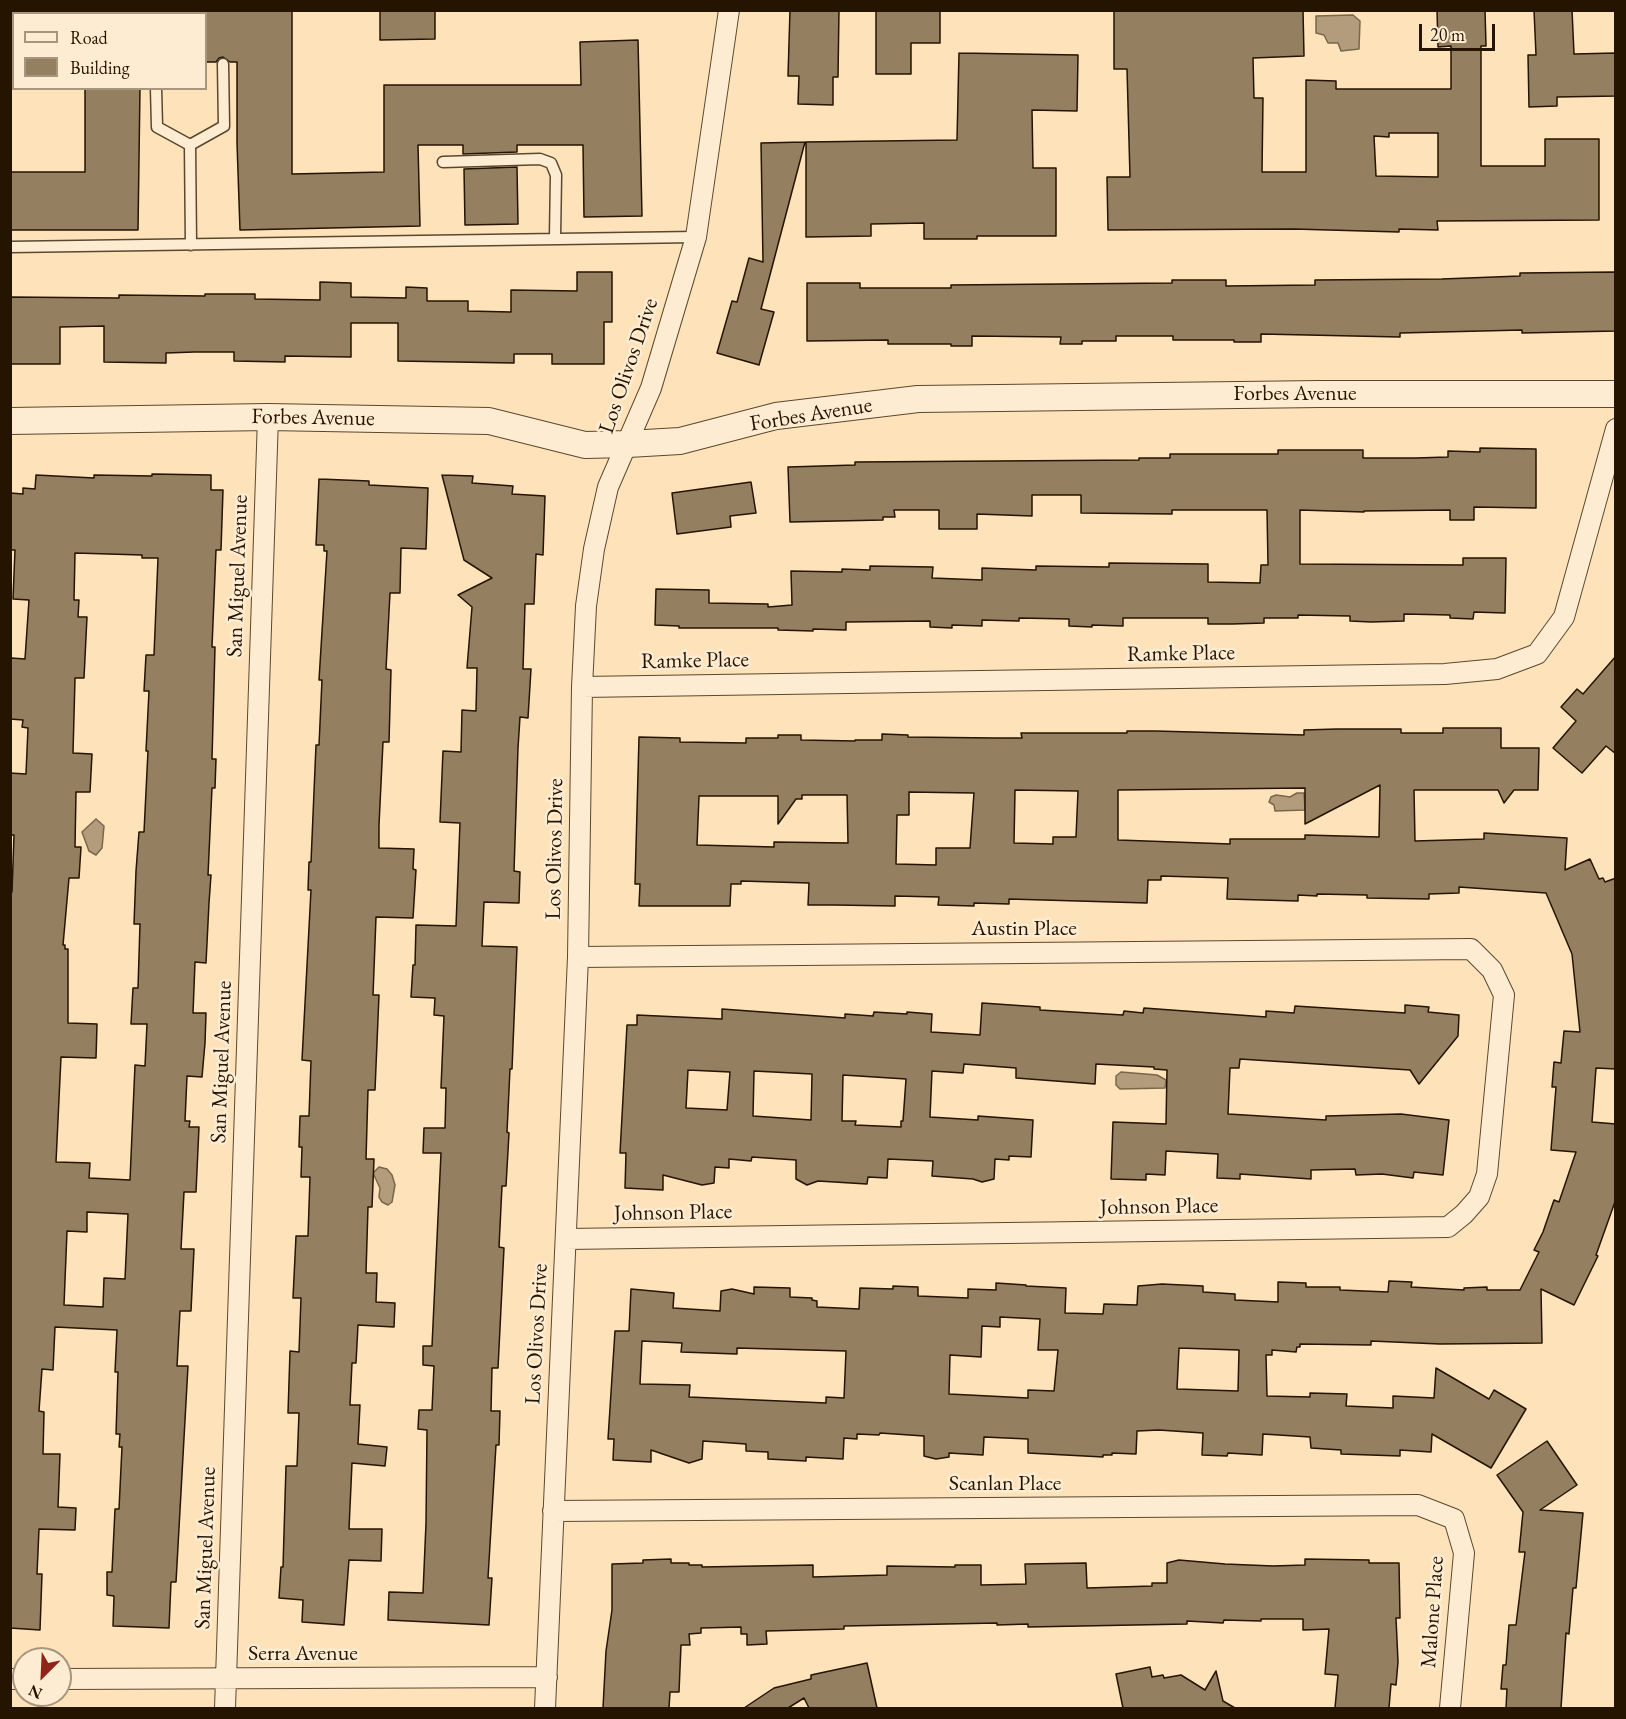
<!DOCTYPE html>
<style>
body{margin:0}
#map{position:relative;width:1626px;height:1719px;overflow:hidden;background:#fde2ba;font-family:"EB Garamond",serif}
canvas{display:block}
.frame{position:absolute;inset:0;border:12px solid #241400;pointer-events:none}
.legend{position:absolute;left:12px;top:12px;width:195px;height:78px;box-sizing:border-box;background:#feecd2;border:2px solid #a7967e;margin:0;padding:8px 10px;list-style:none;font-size:18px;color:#241400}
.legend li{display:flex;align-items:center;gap:12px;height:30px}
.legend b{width:30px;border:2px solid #a7967e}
.north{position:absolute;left:12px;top:1647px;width:60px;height:60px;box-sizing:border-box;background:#feecd2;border:2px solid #a7967e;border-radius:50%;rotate:204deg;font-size:16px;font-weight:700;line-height:24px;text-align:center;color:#241400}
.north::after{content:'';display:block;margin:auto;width:21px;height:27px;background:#8f2418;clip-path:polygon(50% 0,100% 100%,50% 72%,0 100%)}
.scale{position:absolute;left:1419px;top:24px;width:76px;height:27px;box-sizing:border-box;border:3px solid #241400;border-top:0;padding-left:8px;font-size:18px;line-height:21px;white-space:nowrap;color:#241400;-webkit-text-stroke:4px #feecd2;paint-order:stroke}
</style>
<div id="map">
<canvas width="1626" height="1719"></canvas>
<div class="frame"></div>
<ul class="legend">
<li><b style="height:8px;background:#feecd2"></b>Road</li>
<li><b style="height:16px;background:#957f61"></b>Building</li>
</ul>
<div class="north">N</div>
<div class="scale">20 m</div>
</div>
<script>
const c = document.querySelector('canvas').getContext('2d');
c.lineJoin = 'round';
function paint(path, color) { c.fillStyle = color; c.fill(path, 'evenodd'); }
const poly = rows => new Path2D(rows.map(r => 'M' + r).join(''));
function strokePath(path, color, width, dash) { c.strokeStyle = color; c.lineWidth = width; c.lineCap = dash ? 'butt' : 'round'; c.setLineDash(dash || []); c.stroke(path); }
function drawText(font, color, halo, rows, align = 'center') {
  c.font = font + ' "EB Garamond",serif'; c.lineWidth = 5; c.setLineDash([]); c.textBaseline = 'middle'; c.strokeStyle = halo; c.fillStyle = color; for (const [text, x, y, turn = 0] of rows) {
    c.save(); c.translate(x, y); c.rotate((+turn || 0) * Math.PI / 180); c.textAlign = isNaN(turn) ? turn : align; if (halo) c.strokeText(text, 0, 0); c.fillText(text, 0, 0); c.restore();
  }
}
const water = poly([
 [1353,15,1360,21,1359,49,1341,51,1338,43,1328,43,1324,35,1316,33,1316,16,1353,15],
 [1297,793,1304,793,1305,810,1275,811,1274,805,1269,802,1271,797,1276,795,1290,797,1297,793],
 [96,819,104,826,102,848,96,855,89,851,82,832,96,819],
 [1121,1072,1157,1075,1166,1080,1165,1088,1120,1089,1116,1085,1116,1076,1121,1072],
 [379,1167,387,1169,392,1175,395,1185,392,1202,388,1205,382,1202,379,1197,380,1188,373,1173,379,1167]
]);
const building = poly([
 [292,10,292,174,384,172,384,85,581,85,580,42,638,40,642,216,584,217,583,145,517,145,517,152,463,154,463,145,418,145,420,226,240,230,237,143,237,62,230,62,223,57,219,58,216,62,206,62,206,11,292,10],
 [380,10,435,10,435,39,380,40,380,10],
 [790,10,839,10,838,77,833,77,833,105,798,104,799,76,788,76,790,10],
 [876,10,940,10,940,43,911,43,911,74,876,74,876,10],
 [1114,10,1303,10,1304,56,1253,58,1254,98,1263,98,1262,172,1306,172,1306,80,1336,81,1336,89,1451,89,1451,46,1438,47,1437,10,1485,10,1486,46,1481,46,1481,166,1545,166,1545,139,1599,139,1599,220,1437,221,1438,230,1399,229,1399,232,1294,229,1108,230,1107,177,1130,177,1127,69,1114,69,1114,10],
 [1389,133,1438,133,1438,177,1376,176,1374,136,1389,137,1389,133],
 [1534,10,1572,10,1574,54,1616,53,1616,96,1557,97,1557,106,1529,107,1528,55,1536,55,1534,10],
 [959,53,1078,55,1077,111,1032,110,1033,168,1056,168,1056,236,977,236,977,239,924,239,924,223,871,224,871,236,806,237,806,142,957,140,959,53],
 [85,88,140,88,138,230,10,230,10,172,85,172,85,88],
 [805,142,761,309,774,312,759,365,717,353,732,301,737,302,749,258,763,262,761,143,805,142],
 [517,167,518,224,465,225,464,169,517,167],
 [577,272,612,272,612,322,604,322,604,364,552,364,552,354,514,354,514,363,398,361,398,323,351,323,351,357,285,356,285,362,234,361,234,352,194,352,166,353,166,363,104,362,104,326,60,327,60,364,10,364,10,297,119,298,119,295,205,296,205,294,255,294,255,299,320,300,320,282,351,283,351,297,406,298,406,287,427,288,427,301,468,301,468,311,511,312,511,290,577,291,577,272],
 [1616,272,1616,331,1522,333,1522,330,1400,333,1400,337,1261,334,1261,342,1234,342,1234,340,1173,340,1173,336,1116,336,1116,341,1082,341,1082,344,1060,344,1061,337,972,336,972,346,951,346,951,344,888,344,888,340,807,341,807,283,860,283,860,288,951,288,951,285,1172,283,1172,280,1226,280,1226,286,1315,285,1315,280,1442,279,1520,276,1520,273,1616,272],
 [1480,448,1536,449,1536,508,1474,507,1474,520,1450,520,1450,510,1364,511,1364,512,1300,510,1300,564,1463,565,1463,558,1506,558,1505,613,1474,612,1473,619,1450,618,1450,615,1404,614,1404,621,1371,622,1350,621,1350,616,1298,615,1298,618,1264,618,1264,623,1232,624,1208,624,1208,618,1123,618,1123,626,1092,625,1092,627,1069,626,1069,619,1019,618,1019,621,982,620,982,626,952,625,952,628,930,627,930,621,846,622,846,630,813,629,813,631,778,630,778,628,679,628,679,626,655,625,656,589,709,590,709,603,768,604,768,607,792,605,791,571,842,572,842,569,870,570,870,566,933,567,932,578,982,580,982,568,1036,570,1036,566,1109,567,1109,563,1208,564,1208,582,1260,583,1261,565,1268,565,1267,510,1172,510,1172,514,1081,513,1081,495,1032,495,1032,516,977,514,977,529,939,529,939,510,894,510,895,517,883,517,883,520,790,522,788,467,855,465,855,462,1139,460,1139,458,1170,458,1170,454,1278,454,1278,450,1363,450,1363,458,1416,458,1448,457,1448,451,1480,452,1480,448],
 [152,474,211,475,211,490,223,490,221,550,216,550,212,647,215,647,212,759,216,759,215,788,212,788,208,875,211,875,209,903,206,963,195,962,193,1013,206,1013,205,1043,202,1077,187,1076,185,1121,190,1121,189,1127,199,1127,196,1192,184,1192,181,1249,194,1249,191,1311,180,1311,177,1366,188,1366,176,1582,171,1582,169,1628,113,1626,114,1596,107,1595,107,1572,112,1572,115,1509,119,1509,122,1447,119,1447,120,1434,116,1434,118,1372,115,1372,117,1330,55,1327,53,1370,42,1369,39,1411,44,1412,43,1454,60,1454,58,1507,76,1508,75,1530,39,1529,37,1574,42,1574,40,1630,10,1628,10,892,12,892,14,835,10,835,10,773,26,774,28,728,22,727,23,720,10,719,10,675,11,658,25,659,29,600,13,599,15,550,10,550,10,493,23,494,23,488,35,489,36,475,94,478,94,475,152,476,152,474],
 [75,553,142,555,142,558,158,558,154,655,146,655,144,691,149,691,146,751,148,751,144,832,139,832,136,871,134,924,140,924,138,988,133,988,131,1024,147,1024,145,1066,135,1065,130,1180,89,1178,90,1163,56,1162,61,1057,96,1058,97,1024,68,1023,68,949,65,949,65,945,63,945,69,878,79,878,81,847,75,847,76,792,90,792,92,754,73,753,75,678,84,678,87,617,78,617,79,600,74,600,75,553],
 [87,1212,128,1214,125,1279,104,1278,103,1307,64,1305,67,1231,87,1232,87,1212],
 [442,475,473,476,472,483,513,486,512,494,545,496,543,555,536,554,534,604,525,604,523,669,531,669,528,718,520,717,518,748,514,871,520,872,519,903,484,902,482,946,517,947,512,1069,510,1069,507,1132,509,1133,506,1186,502,1186,499,1247,504,1248,498,1368,492,1368,491,1411,500,1411,499,1445,496,1445,488,1578,492,1578,489,1625,388,1620,389,1592,423,1593,426,1523,427,1430,418,1429,419,1410,432,1410,434,1366,423,1365,423,1346,432,1346,441,1153,423,1153,424,1128,445,1128,446,1088,441,1088,444,1016,434,1015,435,998,411,997,413,965,415,965,416,925,456,926,460,823,440,822,443,751,461,752,462,710,476,711,477,668,467,668,472,607,458,595,492,578,464,560,442,475],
 [319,479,369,481,369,485,428,488,426,549,401,548,400,593,390,593,386,669,391,670,389,742,383,742,379,825,379,848,414,849,413,869,416,870,413,918,376,917,373,995,379,995,375,1090,368,1090,366,1159,374,1159,372,1207,368,1207,366,1273,377,1273,376,1302,395,1303,394,1327,358,1325,356,1363,352,1363,350,1405,360,1405,358,1444,387,1447,385,1466,352,1463,349,1529,382,1529,381,1561,349,1560,344,1625,302,1622,303,1600,279,1598,281,1567,283,1567,286,1466,297,1466,299,1413,288,1413,290,1351,299,1352,301,1298,293,1298,296,1236,308,1236,310,1177,301,1177,302,1147,299,1147,300,1116,309,1116,311,1061,302,1060,311,890,308,890,309,862,311,862,316,745,319,745,322,680,319,680,327,551,324,551,324,545,316,545,319,479],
 [751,482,756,513,730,516,731,527,677,534,672,493,751,482],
 [1616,656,1616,754,1606,746,1582,773,1553,748,1576,721,1561,707,1577,689,1583,694,1616,656],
 [1443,728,1501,728,1501,748,1539,748,1538,790,1514,790,1504,803,1498,790,1414,790,1415,841,1484,839,1484,833,1567,838,1565,870,1590,859,1599,879,1603,878,1605,882,1616,878,1616,1069,1596,1068,1592,1122,1616,1124,1616,1199,1596,1255,1598,1256,1574,1305,1541,1289,1542,1343,1440,1344,1371,1341,1371,1345,1300,1344,1300,1347,1297,1347,1296,1352,1272,1350,1272,1355,1266,1355,1267,1396,1310,1397,1310,1393,1347,1394,1346,1406,1393,1408,1393,1396,1434,1398,1436,1368,1489,1399,1494,1390,1526,1409,1491,1468,1432,1434,1431,1452,1400,1450,1400,1456,1341,1454,1341,1450,1311,1448,1310,1437,1263,1434,1262,1455,1228,1453,1227,1456,1202,1455,1203,1433,1159,1430,1137,1431,1136,1454,1112,1453,1112,1455,1103,1455,1103,1457,1028,1453,1028,1439,984,1437,983,1455,949,1453,949,1457,936,1459,924,1456,924,1436,880,1433,879,1435,857,1434,857,1439,844,1438,843,1459,806,1457,806,1461,768,1459,768,1452,746,1451,746,1444,703,1441,702,1459,689,1463,651,1450,651,1462,613,1460,614,1439,608,1439,615,1331,629,1331,631,1289,674,1293,673,1308,720,1311,721,1291,732,1289,754,1294,754,1287,790,1288,790,1297,812,1298,812,1300,817,1301,817,1307,859,1309,860,1288,893,1289,893,1286,918,1287,918,1296,968,1298,968,1289,996,1290,996,1283,1026,1285,1026,1286,1066,1288,1065,1313,1103,1314,1104,1304,1137,1305,1138,1286,1162,1284,1203,1286,1203,1292,1235,1294,1235,1300,1278,1302,1278,1282,1306,1283,1306,1287,1340,1287,1340,1290,1388,1292,1389,1281,1412,1282,1411,1287,1464,1290,1464,1288,1487,1287,1487,1290,1520,1290,1539,1252,1534,1250,1543,1232,1554,1200,1559,1202,1576,1152,1551,1150,1556,1087,1552,1087,1554,1062,1561,1063,1564,1031,1580,1032,1572,954,1546,893,1459,887,1459,893,1429,894,1429,899,1367,898,1367,895,1317,894,1317,896,1298,895,1298,901,1227,899,1228,878,1161,876,1161,880,1148,880,1147,903,1009,899,1009,904,974,903,974,906,938,905,939,897,895,896,895,906,835,905,808,905,809,883,741,881,741,884,731,884,730,906,639,906,640,884,635,884,639,737,680,738,680,742,746,743,746,738,778,738,778,735,801,735,801,740,855,741,855,740,882,740,882,734,908,735,908,737,994,738,1022,738,1021,733,1127,733,1127,731,1155,731,1304,735,1304,730,1337,729,1401,729,1401,733,1443,733,1443,728],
 [1380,785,1379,837,1305,835,1305,839,1230,839,1230,844,1118,840,1118,790,1305,788,1305,824,1380,785],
 [1015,790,1078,791,1076,837,1053,837,1053,844,1014,843,1015,790],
 [909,792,974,793,970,848,936,848,936,865,896,864,897,815,909,815,909,792],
 [802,795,847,795,848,843,774,842,774,847,697,845,699,796,778,796,778,824,796,799,802,799,802,795],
 [1000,1317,1040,1319,1038,1350,1058,1350,1054,1391,1028,1390,1028,1398,949,1394,950,1355,981,1357,982,1326,1000,1327,1000,1317],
 [642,1341,682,1343,681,1352,737,1354,737,1348,846,1351,844,1398,826,1397,826,1403,689,1397,690,1385,640,1384,642,1341],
 [1179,1348,1239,1350,1238,1391,1177,1389,1179,1348],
 [982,1003,1040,1007,1040,1010,1123,1015,1124,1011,1143,1013,1144,1008,1266,1017,1266,1011,1294,1013,1295,1006,1405,1013,1405,1005,1429,1007,1428,1012,1459,1015,1458,1036,1419,1084,1410,1070,1240,1059,1239,1068,1230,1068,1228,1114,1326,1120,1326,1116,1401,1114,1449,1120,1443,1175,1414,1172,1413,1178,1382,1174,1356,1175,1355,1169,1311,1170,1311,1179,1240,1174,1240,1179,1217,1178,1218,1154,1166,1151,1165,1175,1146,1174,1146,1180,1111,1179,1113,1122,1166,1124,1167,1070,1154,1069,1154,1067,1096,1064,1095,1084,1016,1078,1016,1068,964,1064,963,1073,932,1071,930,1117,978,1120,978,1116,1033,1120,1031,1157,1009,1156,1009,1160,995,1159,994,1179,982,1182,973,1179,932,1176,933,1161,888,1159,887,1178,868,1177,867,1184,818,1181,807,1185,796,1179,796,1160,752,1157,751,1161,729,1159,729,1168,715,1167,714,1183,702,1185,663,1175,663,1190,625,1188,626,1153,620,1153,627,1025,637,1025,637,1015,722,1019,722,1009,845,1018,845,1014,873,1016,874,1012,907,1014,907,1012,932,1014,931,1032,980,1035,982,1003],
 [688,1070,730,1072,727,1110,686,1108,688,1070],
 [754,1071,812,1074,811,1120,753,1116,754,1071],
 [843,1075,906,1079,903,1121,901,1121,901,1127,855,1125,856,1121,842,1121,843,1075],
 [1547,1441,1577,1485,1540,1510,1583,1513,1576,1588,1573,1588,1569,1634,1566,1633,1561,1708,1506,1708,1507,1689,1501,1689,1503,1665,1506,1665,1509,1625,1516,1625,1525,1552,1519,1552,1523,1512,1497,1475,1547,1441],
 [671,1559,671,1563,689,1563,689,1565,702,1565,702,1567,813,1565,813,1577,887,1575,887,1566,955,1567,955,1565,981,1565,981,1585,1026,1584,1025,1564,1086,1563,1087,1588,1152,1586,1152,1583,1167,1583,1167,1563,1179,1560,1225,1564,1273,1566,1305,1565,1305,1559,1369,1560,1369,1563,1399,1563,1400,1618,1396,1618,1398,1662,1396,1685,1391,1684,1389,1708,1335,1708,1338,1675,1325,1674,1329,1629,1303,1630,1303,1619,1261,1619,1261,1621,1224,1620,1223,1623,1187,1621,1187,1624,1028,1627,1028,1624,997,1625,997,1623,844,1626,844,1629,766,1631,767,1644,747,1645,747,1634,741,1634,741,1627,701,1628,701,1633,689,1634,690,1645,681,1645,679,1692,670,1692,669,1708,603,1708,606,1651,612,1610,612,1564,643,1563,643,1560,671,1559],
 [867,1663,877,1708,809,1708,804,1698,788,1708,744,1708,774,1688,811,1679,811,1675,867,1663],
 [1150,1667,1152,1677,1163,1675,1164,1678,1181,1675,1205,1690,1216,1671,1223,1701,1235,1708,1123,1708,1116,1674,1150,1667]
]);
const service = poly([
 [156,88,157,127,190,145,191,245],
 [190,145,224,126,223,64],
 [443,162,540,159,551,163,556,175,555,238],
 [10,247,696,237]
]);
const minor = poly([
 [582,687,1445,674,1497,669,1537,654,1564,617,1616,429],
 [566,1239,1448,1227,1464,1214,1479,1197,1487,1174,1504,995,1492,970,1471,949,578,957],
 [553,1511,1418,1505,1454,1519,1464,1553,1450,1708],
 [10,1679,24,1679],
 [60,1679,547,1677],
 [225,1708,268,417],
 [545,1708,578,957,582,687,586,606,594,549,608,487,651,388,696,237,729,10]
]);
const tertiary = poly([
 [10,421,268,417,489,421,585,445,628,444,680,441,776,416,918,399,1320,394,1616,394]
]);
const streetNames = [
 ["Los Olivos Drive",629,366,-71],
 ["Forbes Avenue",1295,394],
 ["Forbes Avenue",811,415,-9],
 ["Forbes Avenue",313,418,1],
 ["San Miguel Avenue",238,576,-88],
 ["Ramke Place",1181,654,-1],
 ["Ramke Place",695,661,-1],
 ["Los Olivos Drive",555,849,-89],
 ["Austin Place",1024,929],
 ["San Miguel Avenue",222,1062,-88],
 ["Johnson Place",1159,1207,-1],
 ["Johnson Place",673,1213,-1],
 ["Los Olivos Drive",537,1334,-87],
 ["Scanlan Place",1005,1484],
 ["San Miguel Avenue",206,1548,-88],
 ["Malone Place",1433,1612,-86],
 ["Serra Avenue",303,1654]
];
paint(water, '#b39c7b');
strokePath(water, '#7a664a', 1.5);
paint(building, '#957f61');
strokePath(building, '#241400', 1.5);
strokePath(service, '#5a482e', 13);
strokePath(minor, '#5a482e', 22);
strokePath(tertiary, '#5a482e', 28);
strokePath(service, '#feecd2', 10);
strokePath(minor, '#feecd2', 20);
strokePath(tertiary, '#feecd2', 26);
drawText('22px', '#241400', '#feecd2', streetNames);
</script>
